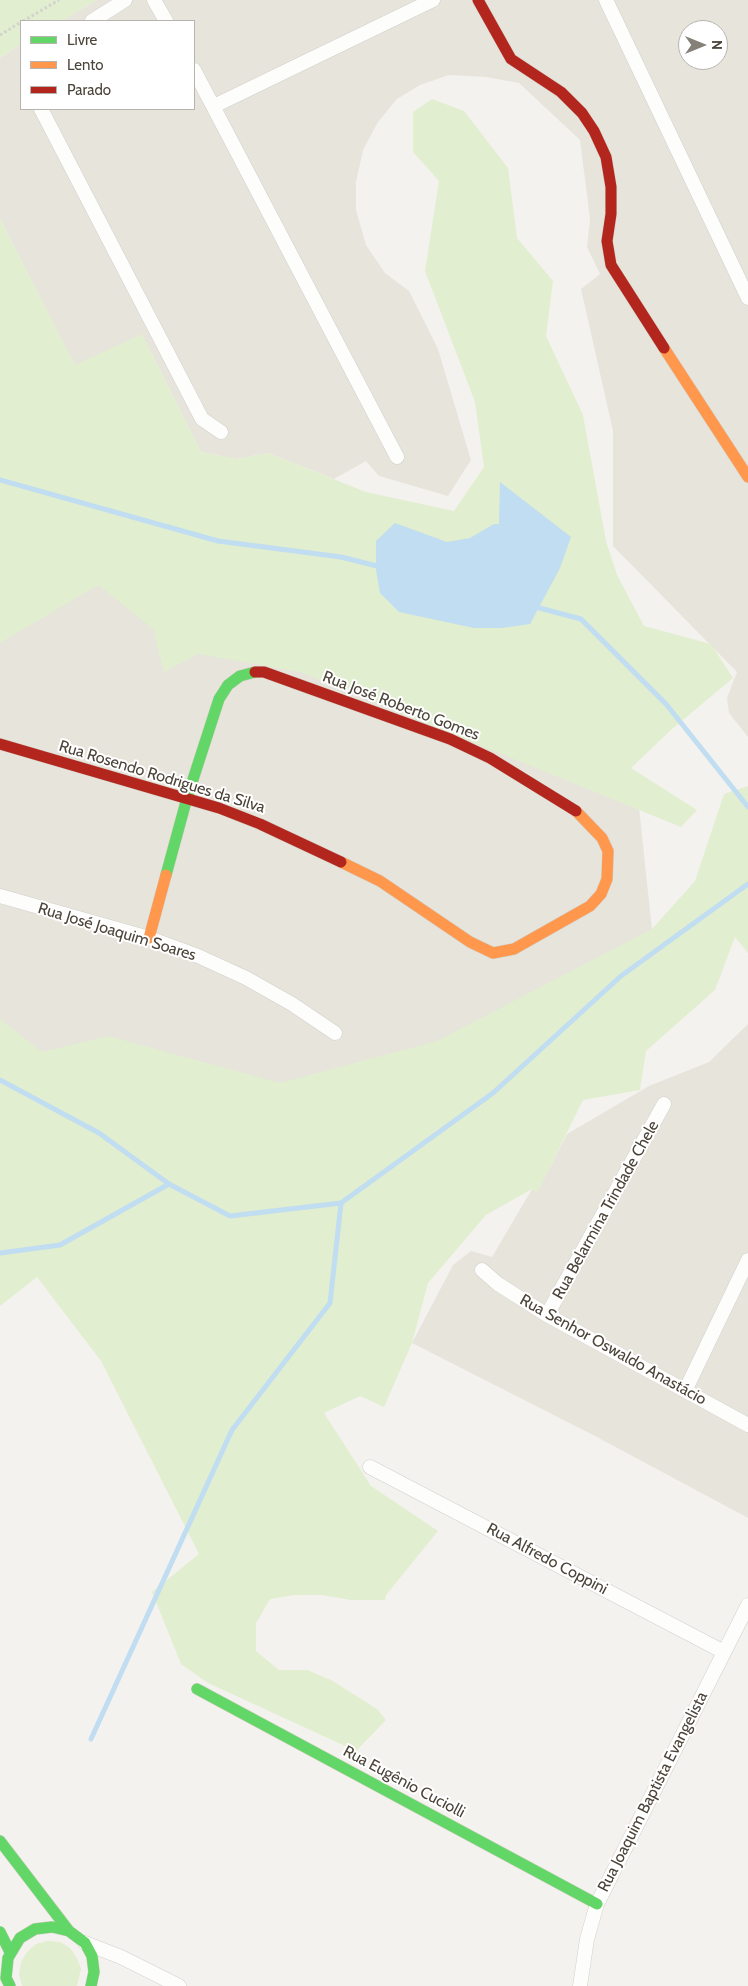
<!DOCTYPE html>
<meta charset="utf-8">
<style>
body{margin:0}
#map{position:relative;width:748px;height:1986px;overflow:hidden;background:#f4f2ee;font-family:Cabin,sans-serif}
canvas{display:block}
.legend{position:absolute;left:20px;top:20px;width:175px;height:90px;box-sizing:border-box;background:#fff;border:1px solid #b7b4b0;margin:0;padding:6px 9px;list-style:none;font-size:15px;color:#4b4439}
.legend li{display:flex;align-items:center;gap:10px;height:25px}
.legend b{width:25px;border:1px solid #b7b4b0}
.north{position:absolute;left:678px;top:20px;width:50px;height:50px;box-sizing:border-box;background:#fff;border:1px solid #b7b4b0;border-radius:50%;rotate:90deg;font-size:14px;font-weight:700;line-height:20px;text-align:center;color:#4b4439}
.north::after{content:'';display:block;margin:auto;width:18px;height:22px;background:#868178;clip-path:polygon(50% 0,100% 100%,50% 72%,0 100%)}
</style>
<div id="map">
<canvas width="748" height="1986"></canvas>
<ul class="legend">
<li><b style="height:6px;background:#63d668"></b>Livre</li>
<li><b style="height:6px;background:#ff974d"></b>Lento</li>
<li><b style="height:6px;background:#b3261e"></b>Parado</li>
</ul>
<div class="north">N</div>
</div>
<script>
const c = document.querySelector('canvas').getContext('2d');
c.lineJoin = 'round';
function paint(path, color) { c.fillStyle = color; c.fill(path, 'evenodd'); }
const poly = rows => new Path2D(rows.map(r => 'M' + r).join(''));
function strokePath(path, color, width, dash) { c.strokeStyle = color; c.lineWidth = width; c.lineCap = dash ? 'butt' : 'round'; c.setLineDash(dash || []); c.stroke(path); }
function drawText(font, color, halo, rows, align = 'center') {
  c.font = font + ' Cabin,sans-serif'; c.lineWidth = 4; c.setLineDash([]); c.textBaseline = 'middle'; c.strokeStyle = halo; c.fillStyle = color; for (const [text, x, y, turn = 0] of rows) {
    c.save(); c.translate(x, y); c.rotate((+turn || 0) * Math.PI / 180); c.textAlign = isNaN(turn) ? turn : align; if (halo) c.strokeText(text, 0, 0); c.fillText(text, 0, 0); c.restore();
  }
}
const residential = poly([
 [97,0,748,0,748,737,729,713,727,698,737,672,613,546,613,431,581,289,600,274,587,247,590,219,580,140,519,83,486,77,449,75,420,85,397,99,378,122,363,150,356,182,356,210,366,245,385,273,409,291,438,349,471,460,448,496,379,476,366,461,334,479,268,453,236,459,201,452,151,352,75,366,0,219,0,58,21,44,21,109,194,109,194,21,61,21],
 [688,30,718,30,718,60,688,60],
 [0,399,638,798,655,958,268,1160,0,1053],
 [748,1024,748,1518,595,1436,412,1343,453,1265,471,1251,492,1257,532,1189,537,1192,567,1134,649,1086,709,1062]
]);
const green = poly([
 [0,0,97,0,61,21,21,21,21,44,0,58],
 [432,99,464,111,508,168,517,238,553,281,546,336,583,415,606,541,617,575,644,626,711,644,733,678,671,730,631,768,697,810,681,827,300,672,198,654,164,672,153,629,98,585,0,643,0,219,75,365,142,334,201,452,236,459,268,453,366,492,454,511,484,467,475,402,425,271,439,181,413,152,413,112],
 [748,786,748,953,735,937,715,990,646,1051,640,1090,583,1100,537,1193,532,1189,486,1215,428,1283,412,1343,384,1407,360,1396,324,1413,371,1486,438,1531,386,1595,385,1600,351,1600,322,1595,294,1595,270,1599,256,1623,256,1651,279,1670,307,1670,331,1680,377,1709,386,1720,356,1751,208,1683,181,1664,152,1592,199,1554,101,1361,37,1277,0,1306,0,1019,42,1052,108,1036,280,1083,437,1041,652,929,695,881,724,794],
 [48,1941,60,1942,70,1948,77,1958,81,1969,77,1986,22,1986,19,1974,21,1962,27,1952,36,1944]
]);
const water = poly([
 [500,482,571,537,560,568,530,624,502,628,474,628,399,612,380,593,376,570,376,541,395,523,447,542,470,538,494,524,499,524]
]);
const stream = poly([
 [0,480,218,541,341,557,381,567],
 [532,606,581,619,666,704,748,807],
 [0,1080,99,1133,169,1184,230,1216,341,1203,493,1093,621,976,748,884],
 [0,1253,60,1245,169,1184],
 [91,1739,232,1430,330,1303,341,1203]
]);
const path = poly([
 [23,21,59,0],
 [0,35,21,22]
]);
const street = poly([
 [154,0,166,21],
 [606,0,748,298],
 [92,21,125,0],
 [194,70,397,457],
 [214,106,433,0],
 [41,109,202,419,221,432],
 [0,896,149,938,198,956,246,978,292,1004,335,1033],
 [482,1270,498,1284,547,1315,748,1425],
 [547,1315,664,1104],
 [685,1391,748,1260],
 [370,1467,724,1652],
 [85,1943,121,1957,179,1986],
 [580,1986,587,1939,597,1904,748,1605]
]);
const fast = poly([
 [166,875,187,798,219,699,228,685,240,676,255,672],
 [197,1689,597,1904],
 [0,1841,69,1931,85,1943,92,1956,94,1972,91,1986],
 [0,1932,10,1952],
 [10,1986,6,1978,8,1958,20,1938,35,1929,52,1927,69,1931]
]);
const slow = poly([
 [664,348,748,477],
 [341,862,380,881,470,942,493,953,514,949,590,906,601,894,607,879,608,851,602,838,576,811],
 [149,938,166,875]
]);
const jam = poly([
 [478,0,511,59,561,92,582,113,594,131,606,157,611,187,611,214,607,241,611,265,664,348],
 [255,672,264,672,450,739,490,758,576,811],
 [0,744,219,808,260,824,341,862]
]);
const streetNames = [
 ["Rua José Roberto Gomes",401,706,21],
 ["Rua Rosendo Rodrigues da Silva",162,777,17],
 ["Rua José Joaquim Soares",117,932,17],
 ["Rua Belarmina Trindade Chele",606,1210,-61],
 ["Rua Senhor Oswaldo Anastácio",613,1350,29],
 ["Rua Alfredo Coppini",547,1559,28],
 ["Rua Eugênio Cuciolli",404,1782,28],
 ["Rua Joaquim Baptista Evangelista",653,1792,-63]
];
paint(residential, '#e7e4dc');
paint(green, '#e1eecf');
paint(water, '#c0ddf1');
strokePath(stream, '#c0ddf1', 5);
strokePath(street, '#d2d0cb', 15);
strokePath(fast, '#d3cfc5', 12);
strokePath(slow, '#d3cfc5', 12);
strokePath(jam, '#d3cfc5', 12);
strokePath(path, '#d3d2cc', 3, [2.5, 2.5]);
strokePath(street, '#fdfdfc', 14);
strokePath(fast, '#63d668', 11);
strokePath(slow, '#ff974d', 11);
strokePath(jam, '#b3261e', 11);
drawText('16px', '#4b4439', '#fff', streetNames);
</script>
